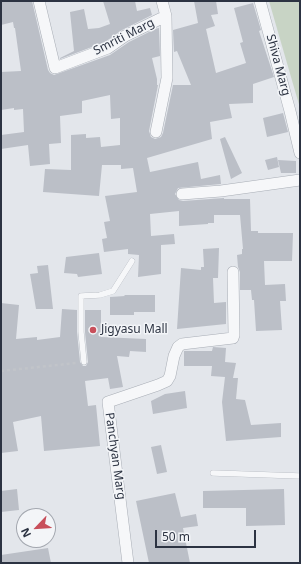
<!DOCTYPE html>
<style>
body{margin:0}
#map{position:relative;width:301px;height:564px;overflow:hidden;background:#e3e6eb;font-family:"Noto Sans",sans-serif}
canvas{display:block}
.frame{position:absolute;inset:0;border:2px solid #2c3342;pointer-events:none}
.north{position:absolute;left:16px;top:508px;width:40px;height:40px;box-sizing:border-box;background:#f3f5f8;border:1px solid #a3a7af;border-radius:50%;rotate:245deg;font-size:11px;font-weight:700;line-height:16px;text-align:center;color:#2c3342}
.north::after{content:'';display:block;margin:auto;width:14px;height:18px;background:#c84f5b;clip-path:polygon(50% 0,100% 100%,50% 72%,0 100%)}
.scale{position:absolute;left:155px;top:530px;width:101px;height:18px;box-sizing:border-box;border:2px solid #2c3342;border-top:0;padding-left:5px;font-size:12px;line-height:14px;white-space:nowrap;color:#2c3342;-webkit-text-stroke:3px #f3f5f8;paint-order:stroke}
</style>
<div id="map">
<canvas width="301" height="564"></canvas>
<div class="frame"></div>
<div class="north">N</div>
<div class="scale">50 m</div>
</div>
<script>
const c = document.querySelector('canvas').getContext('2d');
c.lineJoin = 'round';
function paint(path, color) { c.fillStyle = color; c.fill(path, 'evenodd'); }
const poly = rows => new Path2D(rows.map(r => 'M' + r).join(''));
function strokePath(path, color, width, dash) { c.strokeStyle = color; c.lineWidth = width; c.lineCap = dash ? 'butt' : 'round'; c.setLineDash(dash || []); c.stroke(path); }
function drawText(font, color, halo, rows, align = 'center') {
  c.font = font + ' "Noto Sans",sans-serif'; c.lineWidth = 3; c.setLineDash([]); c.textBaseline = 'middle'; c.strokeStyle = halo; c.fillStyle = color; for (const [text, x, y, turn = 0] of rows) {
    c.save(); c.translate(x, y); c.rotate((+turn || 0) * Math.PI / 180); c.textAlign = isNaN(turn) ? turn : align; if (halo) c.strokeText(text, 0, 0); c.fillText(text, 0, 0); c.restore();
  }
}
const green = poly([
 [269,1,300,1,300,108]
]);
const building = poly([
 [1,1,32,1,48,70,50,73,54,75,110,55,129,42,155,29,159,28,160,56,152,58,157,79,157,85,158,85,149,131,151,137,155,139,161,137,163,133,173,85,191,85,177,51,174,52,173,30,198,23,194,1,216,1,218,14,211,15,215,26,206,29,216,73,246,63,240,43,243,42,234,8,253,3,261,30,259,31,274,77,253,84,253,103,229,104,232,118,210,122,212,139,147,158,150,172,198,162,201,179,220,175,221,184,178,188,175,194,179,200,183,201,224,198,224,199,250,199,251,231,258,231,258,233,293,233,292,261,264,261,265,285,285,284,286,301,280,301,282,330,256,331,254,300,252,300,251,290,240,290,240,272,238,267,237,255,242,254,242,249,243,249,240,215,214,215,214,223,208,223,208,224,179,226,179,211,150,214,151,236,174,234,175,244,161,245,161,274,138,277,139,255,128,254,128,249,104,252,102,239,107,238,104,222,110,221,105,196,137,192,133,168,121,169,121,165,102,165,99,196,43,192,45,169,71,170,71,135,86,134,86,138,100,137,101,147,120,145,120,118,111,119,110,95,82,101,82,113,60,116,61,143,49,144,50,164,30,166,28,145,1,149,1,135,24,132,23,109,14,110,14,108,1,110,1,72,21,71,15,28,14,28,13,22,1,25],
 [103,1,135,1,137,11,150,8,152,15,122,30,105,42,60,59,60,58,74,51,70,12,84,9,88,29,99,28,110,24],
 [283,113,288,132,267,137,263,118],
 [225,137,242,173,231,179,220,139],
 [277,157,279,167,268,170,265,160],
 [278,160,296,161,296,173,281,173],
 [219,248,218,278,213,278,214,303,226,302,226,324,177,329,181,268,201,270,201,267,204,267,203,249],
 [99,253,102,274,78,277,77,274,64,273,66,257],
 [48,265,53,309,36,309,30,274,38,273,37,266],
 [124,295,155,295,155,312,134,312,134,315,110,315,110,297,125,296],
 [1,303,19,305,16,339,37,337,37,340,60,337,62,309,77,310,77,332,80,362,83,366,86,366,88,362,85,332,85,310,101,310,101,337,146,339,146,352,130,351,129,357,117,356,123,387,110,389,108,378,85,381,88,406,96,405,100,446,44,451,41,416,13,422,18,451,1,453],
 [213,347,226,348,225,362,236,363,233,378,238,378,236,399,245,400,251,425,281,423,281,437,226,441,222,402,225,377,211,376,212,366,184,366,184,351,212,351],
 [185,391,187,408,153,414,151,401,165,394],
 [161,445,167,472,157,474,151,447],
 [17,489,19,510,1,512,1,491],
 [284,489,285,525,246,526,246,508,203,508,203,491],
 [175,493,181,517,196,514,198,526,183,528,190,563,149,563,136,501],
 [48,548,51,563,1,563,1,555]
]);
const path = poly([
 [1,371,76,363]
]);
const service = poly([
 [84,362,81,332,81,296,100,295,113,291,132,261],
 [213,473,300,476]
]);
const minor = poly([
 [39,1,55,68,108,48,125,36,166,16],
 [260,1,290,111,300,153],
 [156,132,167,78,166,16,162,1],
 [182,194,221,191,300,180],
 [128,563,108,402,158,385,167,381,170,376,174,356,178,347,182,344,233,338,234,335,233,272]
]);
const markers = [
 [93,330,4,"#c84f5b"]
];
const streetNames = [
 ["Smriti Marg",124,37,-27],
 ["Shiva Marg",278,65,75],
 ["Panchyan Marg",115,456,82]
];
const poiNames = [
 ["Jigyasu Mall",101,330]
];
paint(green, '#c8d4c5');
paint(building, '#bbbfc7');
strokePath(service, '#a8adb5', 6);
strokePath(minor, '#a8adb5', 12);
strokePath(path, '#c1c4c9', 2.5, [3, 3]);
strokePath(service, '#f6f7f9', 5.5);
strokePath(minor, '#f6f7f9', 11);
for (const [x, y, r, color] of markers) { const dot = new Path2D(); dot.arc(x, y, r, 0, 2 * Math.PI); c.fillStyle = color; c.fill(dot); strokePath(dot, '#f3f5f8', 1.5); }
drawText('12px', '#2c3342', '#f3f5f8', streetNames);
drawText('12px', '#2c3342', '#f3f5f8', poiNames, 'left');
</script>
